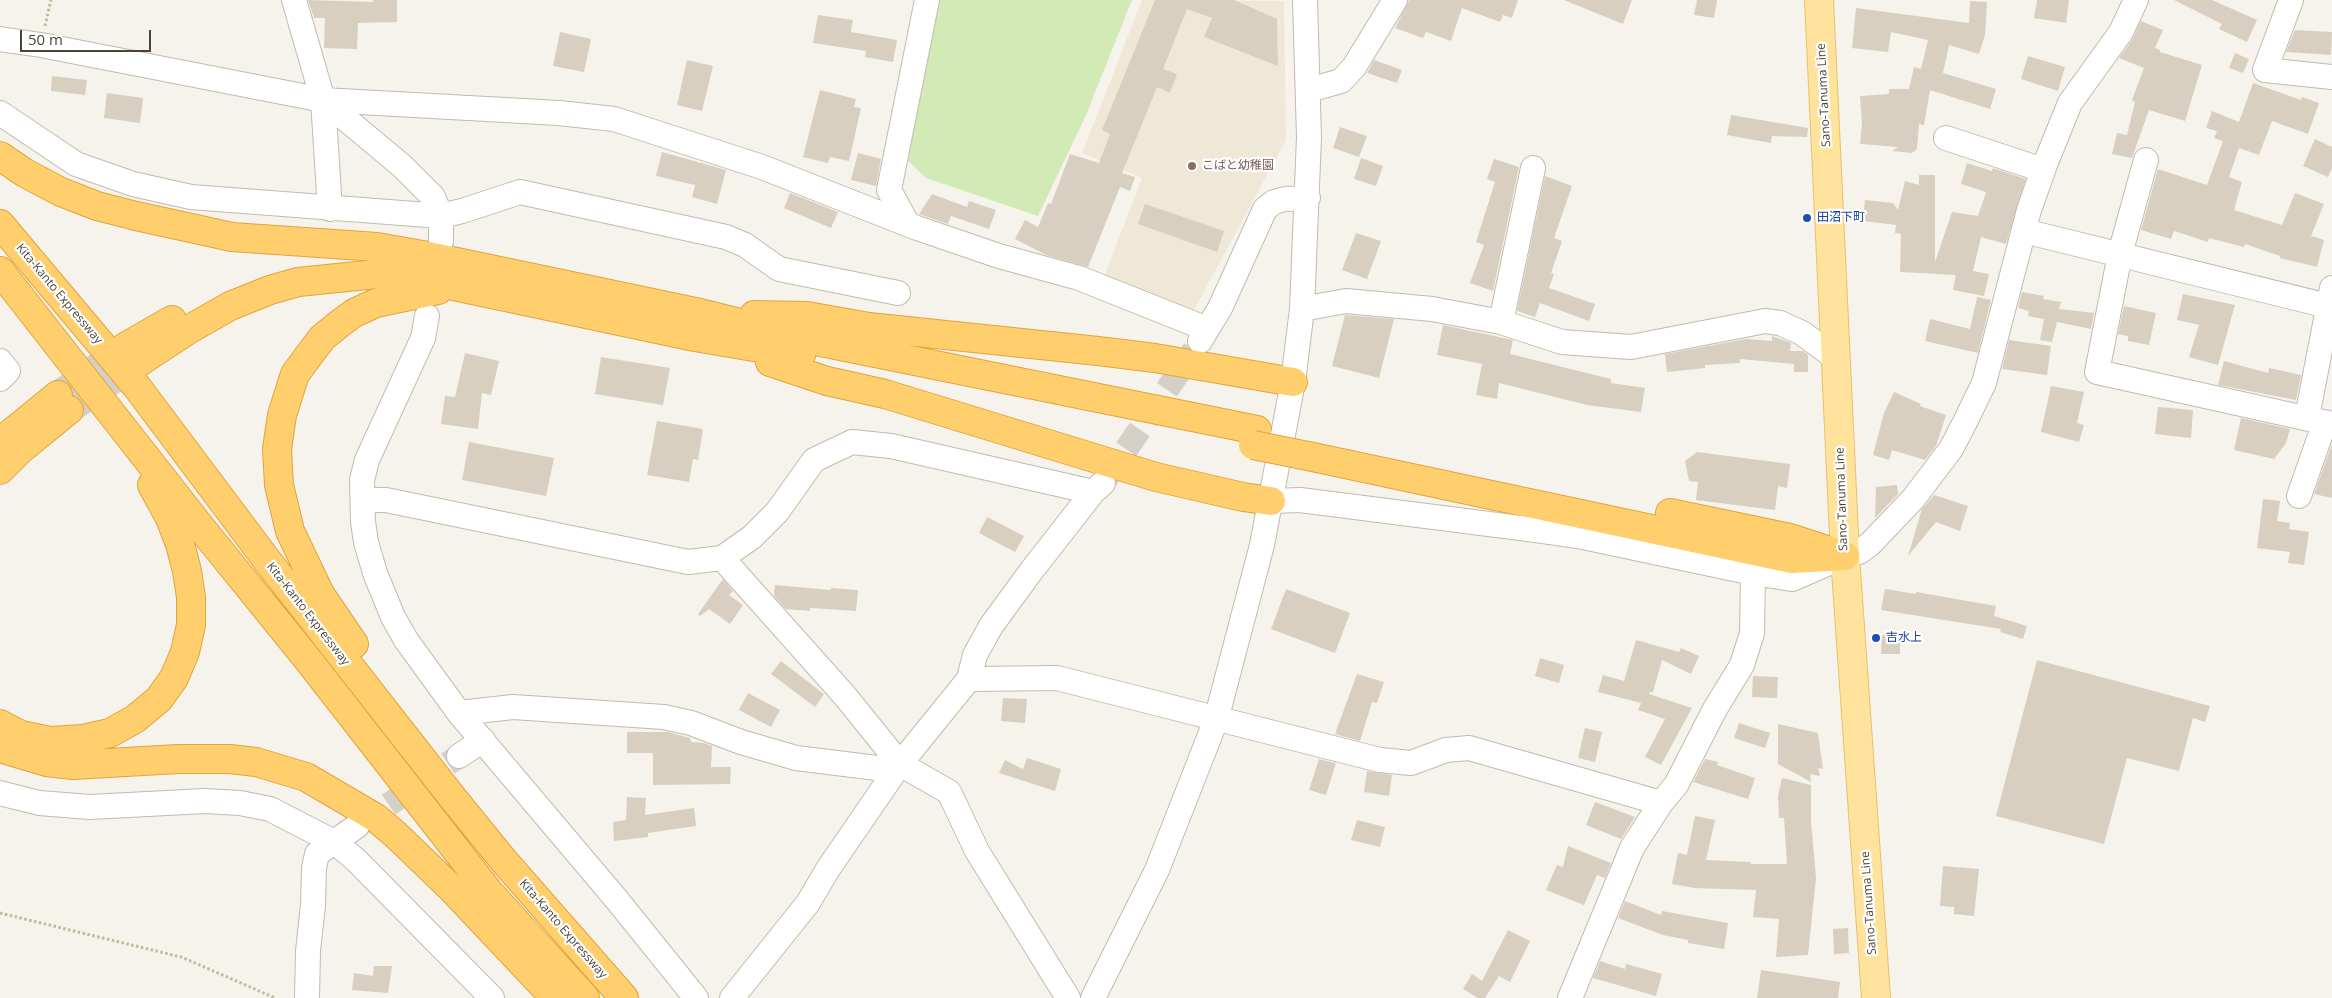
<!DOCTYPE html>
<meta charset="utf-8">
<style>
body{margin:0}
#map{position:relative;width:2332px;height:998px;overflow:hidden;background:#f6f3ec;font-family:"Open Sans",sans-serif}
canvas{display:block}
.scale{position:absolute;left:20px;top:30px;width:131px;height:22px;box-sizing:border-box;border:2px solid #4b4439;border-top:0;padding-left:6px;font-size:15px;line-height:18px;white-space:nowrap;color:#4b4439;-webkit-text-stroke:4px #fff;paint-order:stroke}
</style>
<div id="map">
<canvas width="2332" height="998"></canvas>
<div class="scale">50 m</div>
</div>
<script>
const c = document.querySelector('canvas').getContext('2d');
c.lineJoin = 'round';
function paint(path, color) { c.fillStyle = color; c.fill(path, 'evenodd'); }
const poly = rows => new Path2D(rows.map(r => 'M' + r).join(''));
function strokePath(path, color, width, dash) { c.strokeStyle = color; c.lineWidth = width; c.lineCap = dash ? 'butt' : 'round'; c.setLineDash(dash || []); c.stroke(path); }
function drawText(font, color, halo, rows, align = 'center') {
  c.font = font + ' "Open Sans","Noto Sans JP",sans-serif'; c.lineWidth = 4.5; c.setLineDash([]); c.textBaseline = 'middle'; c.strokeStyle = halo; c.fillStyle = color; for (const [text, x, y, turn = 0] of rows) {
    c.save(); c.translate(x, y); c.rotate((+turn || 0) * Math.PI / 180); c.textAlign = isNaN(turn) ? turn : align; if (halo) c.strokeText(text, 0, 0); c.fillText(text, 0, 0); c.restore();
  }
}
const education = poly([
 [1142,0,1284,1,1286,140,1190,317,1102,282,1142,178,1082,153]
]);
const green = poly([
 [930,0,1132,0,1086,115,1038,216,926,178,908,161]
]);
const building = poly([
 [308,0,373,2,373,0,397,0,397,22,358,23,357,49,324,48,325,18,314,18],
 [1155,0,1234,0,1277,19,1278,66,1204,37,1212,18,1187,9,1163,69,1177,74,1170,93,1157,87,1122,173,1135,177,1130,191,1120,187,1088,267,1046,255,1015,239,1025,220,1038,227,1048,203,1051,204,1070,154,1099,163,1110,134,1102,130],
 [1409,0,1518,0,1512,18,1503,15,1500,22,1462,8,1451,41,1426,32,1423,38,1395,28],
 [1564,0,1632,0,1623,24],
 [1697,0,1717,0,1714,18,1694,15],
 [2037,0,2069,0,2066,23,2034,18],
 [2174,0,2212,0,2257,20,2247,42,2219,29,2222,24],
 [1970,1,1987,2,1985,35,1979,54,1949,45,1943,73,1996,89,1990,109,1930,90,1924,125,1919,124,1917,149,1912,153,1892,151,1898,147,1860,144,1862,123,1860,96,1889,94,1889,89,1909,89,1914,67,1921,69,1928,40,1891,32,1888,52,1852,48,1856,8,1969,23],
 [818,15,853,20,851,32,897,40,893,62,865,57,866,51,813,43],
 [2141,21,2163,30,2155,48,2160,50,2160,52,2202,65,2185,121,2149,110,2132,158,2112,154,2117,133,2127,135,2135,102,2132,100,2144,68,2119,58,2132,40],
 [2295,30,2332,32,2331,55,2286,52],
 [560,32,591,39,584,72,553,66],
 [2235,53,2249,59,2243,73,2229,68],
 [2028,56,2065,67,2058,91,2021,79],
 [687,60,713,66,702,111,677,105],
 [1374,60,1402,70,1397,83,1367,73],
 [52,76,87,80,85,95,51,91],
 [2253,83,2301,100,2302,97,2319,103,2308,134,2272,121,2259,155,2239,148,2229,177,2242,182,2234,210,2282,225,2295,193,2324,204,2311,236,2324,240,2317,267,2280,258,2280,256,2245,244,2244,247,2209,238,2208,242,2174,231,2171,239,2141,230,2158,169,2207,185,2223,141,2214,138,2217,131,2206,128,2212,111,2239,122],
 [820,90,856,99,854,107,861,108,849,161,830,157,828,163,803,157],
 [107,93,143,98,140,123,104,118],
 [1731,115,1808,128,1807,137,1772,136,1771,143,1727,135],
 [1340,127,1367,136,1359,157,1333,148],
 [2315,139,2332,147,2332,168,2328,177,2303,166],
 [662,152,726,170,717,204,692,197,695,185,656,176],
 [858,153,881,159,876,186,851,180],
 [1361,158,1383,166,1376,186,1354,179],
 [1494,159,1519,167,1493,291,1470,283,1484,245,1476,242,1495,182,1487,179],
 [1967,163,1992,171,1993,168,2026,179,2006,244,1981,237,1973,271,1989,274,1984,296,1953,290,1956,275,1900,272,1901,234,1895,233,1896,225,1863,221,1865,200,1893,203,1898,210,1905,181,1919,185,1919,175,1935,175,1935,262,1952,212,1978,216,1986,192,1961,184],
 [1545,176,1572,186,1554,238,1562,241,1551,273,1554,274,1549,288,1595,304,1589,321,1540,303,1535,317,1517,311],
 [790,193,838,212,831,228,784,208],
 [932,194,967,207,969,201,996,210,989,229,951,216,948,224,919,214],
 [1145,204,1224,231,1217,252,1138,224],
 [1356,233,1381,241,1367,279,1342,270],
 [2022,292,2044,296,2043,299,2061,302,2059,309,2094,313,2091,329,2057,322,2052,342,2040,340,2044,319,2028,316,2029,311,2018,308],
 [2183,294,2235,305,2218,365,2189,357,2199,325,2177,320],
 [1977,297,1991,300,1978,353,1925,341,1930,319,1970,329],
 [2124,306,2156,313,2149,345,2128,341,2128,336,2118,334],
 [1345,315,1394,319,1379,378,1332,366],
 [1443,325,1513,340,1510,354,1611,379,1611,383,1645,388,1641,412,1587,405,1499,383,1497,399,1476,395,1482,364,1437,355],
 [1772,336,1791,343,1790,351,1803,351,1808,355,1808,372,1794,372,1794,364,1740,359,1740,363,1705,365,1705,368,1667,372,1665,354,1746,339,1772,341],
 [2009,340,2051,346,2047,375,2002,369],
 [465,353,499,361,491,395,482,393,478,429,441,424,445,396,455,397],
 [601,357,670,368,663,405,595,394],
 [2224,361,2268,373,2269,368,2301,375,2296,400,2218,385],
 [2051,386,2084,392,2077,423,2084,425,2079,442,2041,432],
 [1894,392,1921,404,1920,406,1946,415,1936,446,1925,460,1892,450,1889,460,1873,455,1884,413],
 [2158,407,2193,410,2191,438,2155,434],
 [2241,418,2290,429,2286,443,2274,459,2234,450],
 [657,421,703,429,698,460,693,459,689,482,647,475],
 [469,442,554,458,546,496,462,480],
 [2332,444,2332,498,2314,494],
 [1697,452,1790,464,1787,488,1778,486,1775,510,1696,500,1698,482,1689,481,1685,461],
 [1897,485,1898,494,1875,518,1876,487],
 [1934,495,1968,506,1960,531,1936,522,1908,556,1922,509],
 [2263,499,2280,501,2277,521,2290,523,2289,529,2309,532,2304,565,2288,563,2290,552,2257,548],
 [987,517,1024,536,1015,552,979,533],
 [723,579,733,591,729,595,743,605,730,624,709,609,700,616,698,614],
 [775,585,831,590,831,588,858,590,856,611,810,608,810,611,786,609,774,596],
 [1286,589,1350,613,1335,653,1271,629],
 [1885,589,1916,594,1916,592,1996,606,1994,616,2027,626,2023,639,2000,632,2001,629,1881,610],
 [1882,635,1900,635,1900,654,1881,654],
 [1636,640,1679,652,1681,648,1699,656,1691,674,1662,660,1653,692,1650,692,1649,694,1692,708,1661,765,1645,757,1665,719,1638,710,1641,703,1598,692,1603,675,1624,681],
 [1540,658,1564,665,1559,683,1535,676],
 [2037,660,2210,706,2205,722,2193,718,2179,771,2127,758,2104,844,1996,816],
 [781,661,824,694,815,707,771,674],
 [1357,674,1384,682,1377,703,1372,702,1360,741,1335,734],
 [1753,676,1778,677,1777,698,1752,697],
 [748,693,780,710,771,727,739,710],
 [1003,698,1027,699,1025,723,1001,721],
 [1739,723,1770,733,1765,748,1734,738],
 [1778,724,1818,733,1823,769,1818,768,1820,776,1810,774,1811,782,1778,764],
 [1585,728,1602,732,1595,762,1578,758],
 [627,732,668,732,690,738,691,742,704,743,712,746,711,767,731,767,730,784,653,785,653,753,627,753],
 [1027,758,1061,769,1055,791,999,773,1005,760,1023,769],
 [1319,759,1336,763,1326,795,1309,790],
 [1705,759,1718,762,1717,765,1755,778,1748,799,1693,782],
 [1367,771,1392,775,1389,796,1364,792],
 [1782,778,1811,785,1811,821,1816,878,1808,955,1776,957,1779,919,1753,917,1756,890,1694,888,1672,884,1678,853,1687,855,1695,816,1715,820,1706,860,1751,862,1751,864,1787,864,1784,818,1779,818,1778,796],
 [627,797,646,798,645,815,694,808,696,826,648,833,648,837,614,841,613,822,626,820],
 [1595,802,1635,817,1621,839,1586,825],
 [1357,820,1385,827,1380,847,1351,840],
 [1568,846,1611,863,1605,878,1597,875,1584,905,1546,890,1557,865,1563,867],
 [1943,866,1979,869,1974,916,1954,914,1954,907,1940,906],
 [1625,901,1661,915,1662,911,1728,923,1724,949,1688,943,1688,940,1663,935,1618,918],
 [1848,928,1849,953,1834,954,1833,929],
 [1508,930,1530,941,1510,982,1499,976,1485,998,1478,998,1463,989,1472,974,1482,981],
 [1600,961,1625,969,1626,964,1662,974,1656,996,1593,978],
 [374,966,392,966,388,993,352,990,354,973,373,976],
 [1761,970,1840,982,1838,998,1757,998]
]);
const minorTunnel = poly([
 [1106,479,1194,350],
 [359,825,459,756]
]);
const highwayTunnel = poly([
 [58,395,125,347],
 [69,410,138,363]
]);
const path = poly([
 [45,26,51,0],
 [0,913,181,957,275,998]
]);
const minor = poly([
 [294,0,323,100,330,209],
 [2291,0,2265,70,2332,77],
 [0,39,41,45,323,100,559,113,614,119,762,167,917,228,999,256,1079,278,1207,329],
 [1309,90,1341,81,1354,67,1395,0],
 [323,100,402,166,433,197,441,216,441,241],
 [0,113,76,164,133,184,191,197,441,216,462,211,520,192,726,237,745,245,779,269,898,293],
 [1946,138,2043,170],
 [2146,160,2120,254,2097,372,2332,424],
 [907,223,889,190,927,0],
 [2024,231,2332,307],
 [1302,309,1346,301,1432,309,1501,322,1562,342,1631,347,1765,321,1780,323,1802,333,1837,359],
 [427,316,423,338,367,460,362,480,363,522,366,542,375,573,393,617,406,640,459,713,617,900,696,998],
 [1501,322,1533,168],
 [1200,341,1220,308,1265,209,1274,202,1285,199,1308,198],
 [0,361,8,371,0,379],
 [2307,417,2332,288],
 [2299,496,2325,422],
 [364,500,386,500,688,562,722,558,752,537,777,512,814,460,852,442,891,446,1093,492],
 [1271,501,1300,500,1536,530,1583,537,1753,573,1792,579,1845,556,1859,552,1870,544,1913,499,1951,449,1964,424,1984,383,2029,210,2046,162,2070,103,2121,32,2136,0],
 [722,558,845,696,900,764,949,792,977,851,1068,998],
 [969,679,1057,678,1380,760,1411,763,1446,750,1469,748,1661,803],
 [459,713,513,707,664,717,691,723,741,742,796,758,877,768,900,764],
 [459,756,483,740],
 [0,793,39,803,90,807,205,801,240,803,270,809,334,842,355,859,492,998],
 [307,998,308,951,313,905,314,868,317,854,357,826],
 [732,998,808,903,828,869,900,764,969,679,975,655,991,626,1032,570,1093,492,1103,483],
 [1093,998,1157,870,1216,720,1262,545,1293,382,1302,309,1309,137,1305,0],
 [1570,998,1632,848,1661,803,1676,785,1715,709,1742,665,1752,633,1753,573]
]);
const major = poly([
 [1819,0,1845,556,1876,998]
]);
const highway = poly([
 [0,156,25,173,61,192,97,206,136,216,232,237,377,247,428,256,700,313,801,338,1257,430],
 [0,224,137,387,266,559,452,797,504,861,624,998],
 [0,271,198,524,309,661,489,892,585,998],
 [754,315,807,316,869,327,1098,351,1155,358,1293,382],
 [125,347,172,320],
 [770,362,827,381,885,394,1156,477,1243,497,1271,501],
 [138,363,188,330,230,306,270,290,298,282,377,274,416,278,695,337,801,355],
 [0,442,58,395],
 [1308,456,1792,559,1845,556],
 [0,470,20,450,69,410],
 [1670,513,1790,538,1830,551],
 [354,644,320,594,290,531,279,485,277,449,282,415,295,374,322,338,339,324,354,313,376,303,438,290],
 [0,724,21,735,50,741,83,739,110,733,135,719,159,699,174,678,185,652,191,625,191,597,187,571,180,544,170,518,152,485],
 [0,748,47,762,73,765,178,759,230,759,256,762,306,777,376,818,396,835,452,889,555,998]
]);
const highwayBridge = poly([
 [1253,445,1308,456]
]);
const markers = [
 [1192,166,5,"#8d6e63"],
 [1807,218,5,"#1a4fb4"],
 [1876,638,5,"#1a4fb4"]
];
const streetNames = [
 ["Sano-Tanuma Line",1824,95,-93],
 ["Kita-Kanto Expressway",59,294,50],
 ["Sano-Tanuma Line",1842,499,-92],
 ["Kita-Kanto Expressway",308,614,52],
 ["Sano-Tanuma Line",1869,903,-94],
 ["Kita-Kanto Expressway",563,929,49]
];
const educationNames = [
 ["こばと幼稚園",1202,166]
];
const transitNames = [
 ["田沼下町",1817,218],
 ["吉水上",1886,638]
];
paint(education, '#efe8d6');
paint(green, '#d2eab5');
paint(building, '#d8cfc1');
strokePath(minorTunnel, '#d4d0c8', 24, [24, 12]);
strokePath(highwayTunnel, '#d4d0c8', 28, [28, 14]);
strokePath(minor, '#c2bbae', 26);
strokePath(major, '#e6c16a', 30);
strokePath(highway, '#e0a43c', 30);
strokePath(path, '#c4b79f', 3, [2.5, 2.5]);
strokePath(minor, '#fff', 24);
strokePath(major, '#ffe39c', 28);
strokePath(highway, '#ffcf6e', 28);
strokePath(highwayBridge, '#e0a43c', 30, []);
strokePath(highwayBridge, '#ffcf6e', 28);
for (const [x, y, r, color] of markers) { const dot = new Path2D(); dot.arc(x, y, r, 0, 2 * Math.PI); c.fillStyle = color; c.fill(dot); strokePath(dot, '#fff', 2); }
drawText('12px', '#4b4439', '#fff', streetNames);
drawText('12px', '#785e54', '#fff', educationNames, 'left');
drawText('12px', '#164399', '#fff', transitNames, 'left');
</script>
